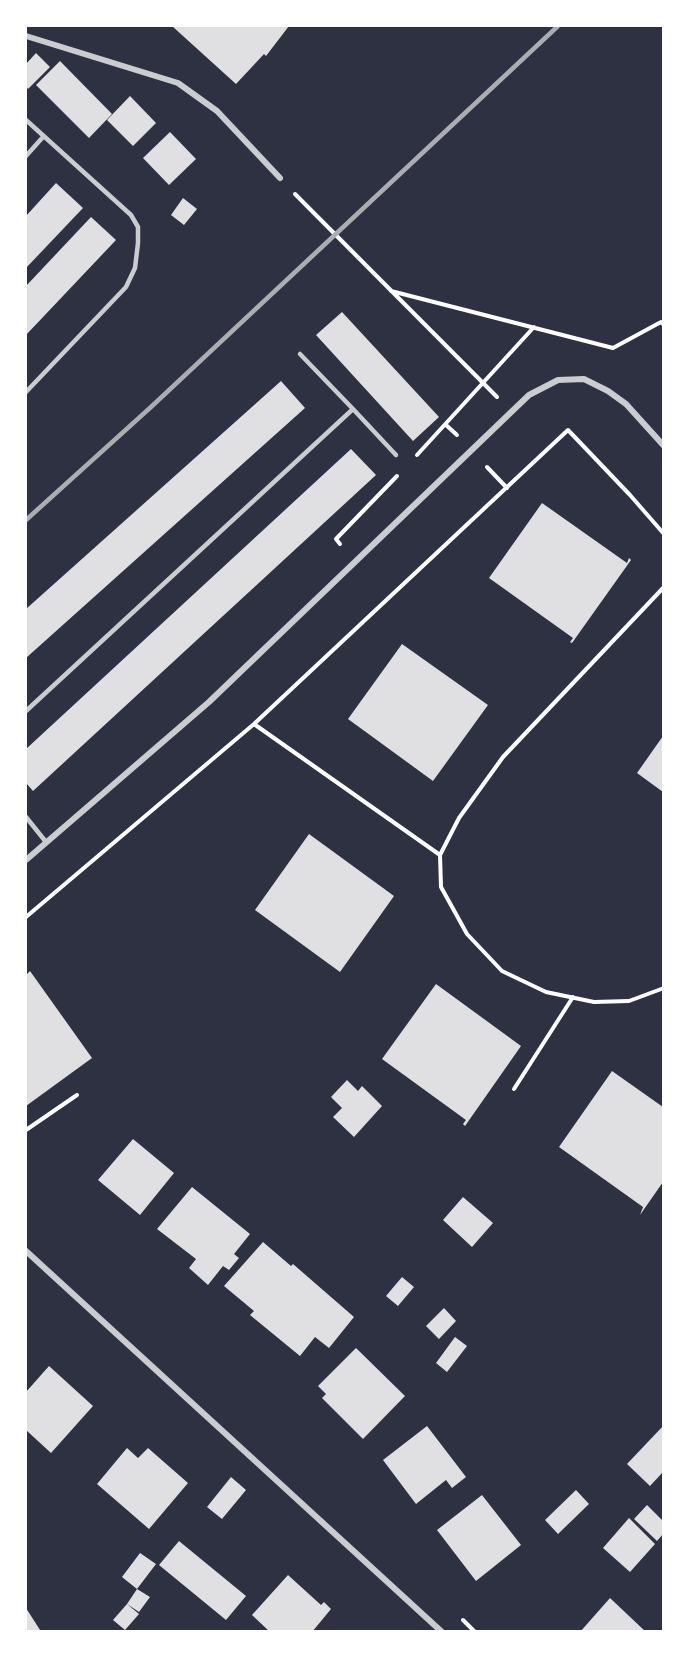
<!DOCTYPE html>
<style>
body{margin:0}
#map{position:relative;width:689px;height:1657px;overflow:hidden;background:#2d3142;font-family:"Exo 2",sans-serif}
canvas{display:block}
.frame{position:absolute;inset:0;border:27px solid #fff;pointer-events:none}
</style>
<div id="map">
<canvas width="689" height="1657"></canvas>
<div class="frame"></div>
</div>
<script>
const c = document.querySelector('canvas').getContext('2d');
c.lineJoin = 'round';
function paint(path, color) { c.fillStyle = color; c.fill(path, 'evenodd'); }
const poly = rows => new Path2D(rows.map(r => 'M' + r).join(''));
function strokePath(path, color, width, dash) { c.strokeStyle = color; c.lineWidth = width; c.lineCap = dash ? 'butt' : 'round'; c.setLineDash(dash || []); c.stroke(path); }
const building = poly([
 [172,26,289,26,266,56,264,54,236,84],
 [36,53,50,67,28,89,26,86,26,64],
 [60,61,112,114,89,138,36,85],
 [130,96,156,123,133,146,107,120],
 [170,132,196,159,169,185,143,158],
 [56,183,83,208,26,268,26,216],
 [183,198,197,209,184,225,171,215],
 [91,217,116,240,26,335,26,286],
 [342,312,439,417,413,441,316,335],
 [281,381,305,408,26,658,26,609],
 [351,449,376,475,33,791,26,783,26,749],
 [542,503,627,563,629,558,631,560,572,643,570,642,573,638,489,578],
 [402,644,488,705,433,781,348,719],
 [663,736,663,792,637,773],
 [309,834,394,896,340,972,255,910],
 [30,971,92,1058,26,1106,26,975],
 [436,984,521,1046,465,1126,463,1124,466,1120,382,1059],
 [612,1071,663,1107,663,1182,640,1215,643,1207,559,1147],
 [347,1080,358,1091,362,1086,382,1106,354,1137,333,1117,342,1108,331,1097],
 [133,1139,174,1173,140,1215,98,1180],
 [192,1187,250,1234,234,1254,239,1258,229,1270,223,1266,208,1285,189,1268,196,1259,157,1229],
 [463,1197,493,1223,472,1247,443,1220],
 [263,1242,291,1266,293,1264,354,1317,329,1348,315,1337,300,1356,250,1315,254,1311,224,1286],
 [402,1277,414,1287,398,1306,386,1296],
 [444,1308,456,1321,439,1339,426,1326],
 [455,1337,467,1346,447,1372,436,1363],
 [356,1348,405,1396,363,1439,322,1398,326,1394,318,1386],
 [49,1366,93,1406,51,1453,26,1430,26,1392],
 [427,1426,466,1477,452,1488,446,1480,416,1504,383,1460],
 [663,1426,663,1472,650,1486,627,1464],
 [127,1448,138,1458,148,1448,188,1483,149,1529,97,1484],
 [231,1477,246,1490,222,1519,207,1507],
 [576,1490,589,1504,558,1534,545,1520],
 [482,1495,521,1545,476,1581,437,1530],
 [647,1505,663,1521,663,1534,657,1541,634,1519],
 [629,1518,655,1544,630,1572,603,1548],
 [179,1541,246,1596,226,1620,159,1565],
 [140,1553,156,1564,137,1589,150,1597,139,1612,127,1604,137,1589,122,1577],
 [288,1575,321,1605,324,1602,331,1609,312,1632,270,1632,252,1615],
 [610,1598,646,1632,580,1632],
 [127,1604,139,1614,125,1630,113,1620],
 [26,1608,40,1630,37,1632,26,1632]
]);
const path = poly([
 [295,194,497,397],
 [391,291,613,348,661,322,664,325],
 [446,425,457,435],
 [417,455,534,327],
 [487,467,507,488],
 [340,544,336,539,397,476],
 [664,587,503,757,459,818,440,855,441,887,467,934,502,971,546,992,594,1002,629,1001,664,988],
 [254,724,440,855],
 [26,917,254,724,568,430,630,495,664,534],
 [514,1089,573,997],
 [26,1130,77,1095],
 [463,1620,475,1632]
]);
const service = poly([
 [26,120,131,215,138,227,138,243,135,268,126,287,26,392],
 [26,156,43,137],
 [353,409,396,455],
 [26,711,353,409,300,354],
 [26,817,46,842]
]);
const minor = poly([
 [26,36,178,83,217,111,280,178],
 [26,860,209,702,529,395,558,380,584,379,608,391,626,404,664,446],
 [26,1251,442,1632]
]);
const rail = poly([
 [26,520,151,407,558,26]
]);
paint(building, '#e0e0e3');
strokePath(path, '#fff', 4);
strokePath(service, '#caccd0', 4.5);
strokePath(minor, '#caccd0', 6);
strokePath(rail, '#abadb3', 4.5);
</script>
